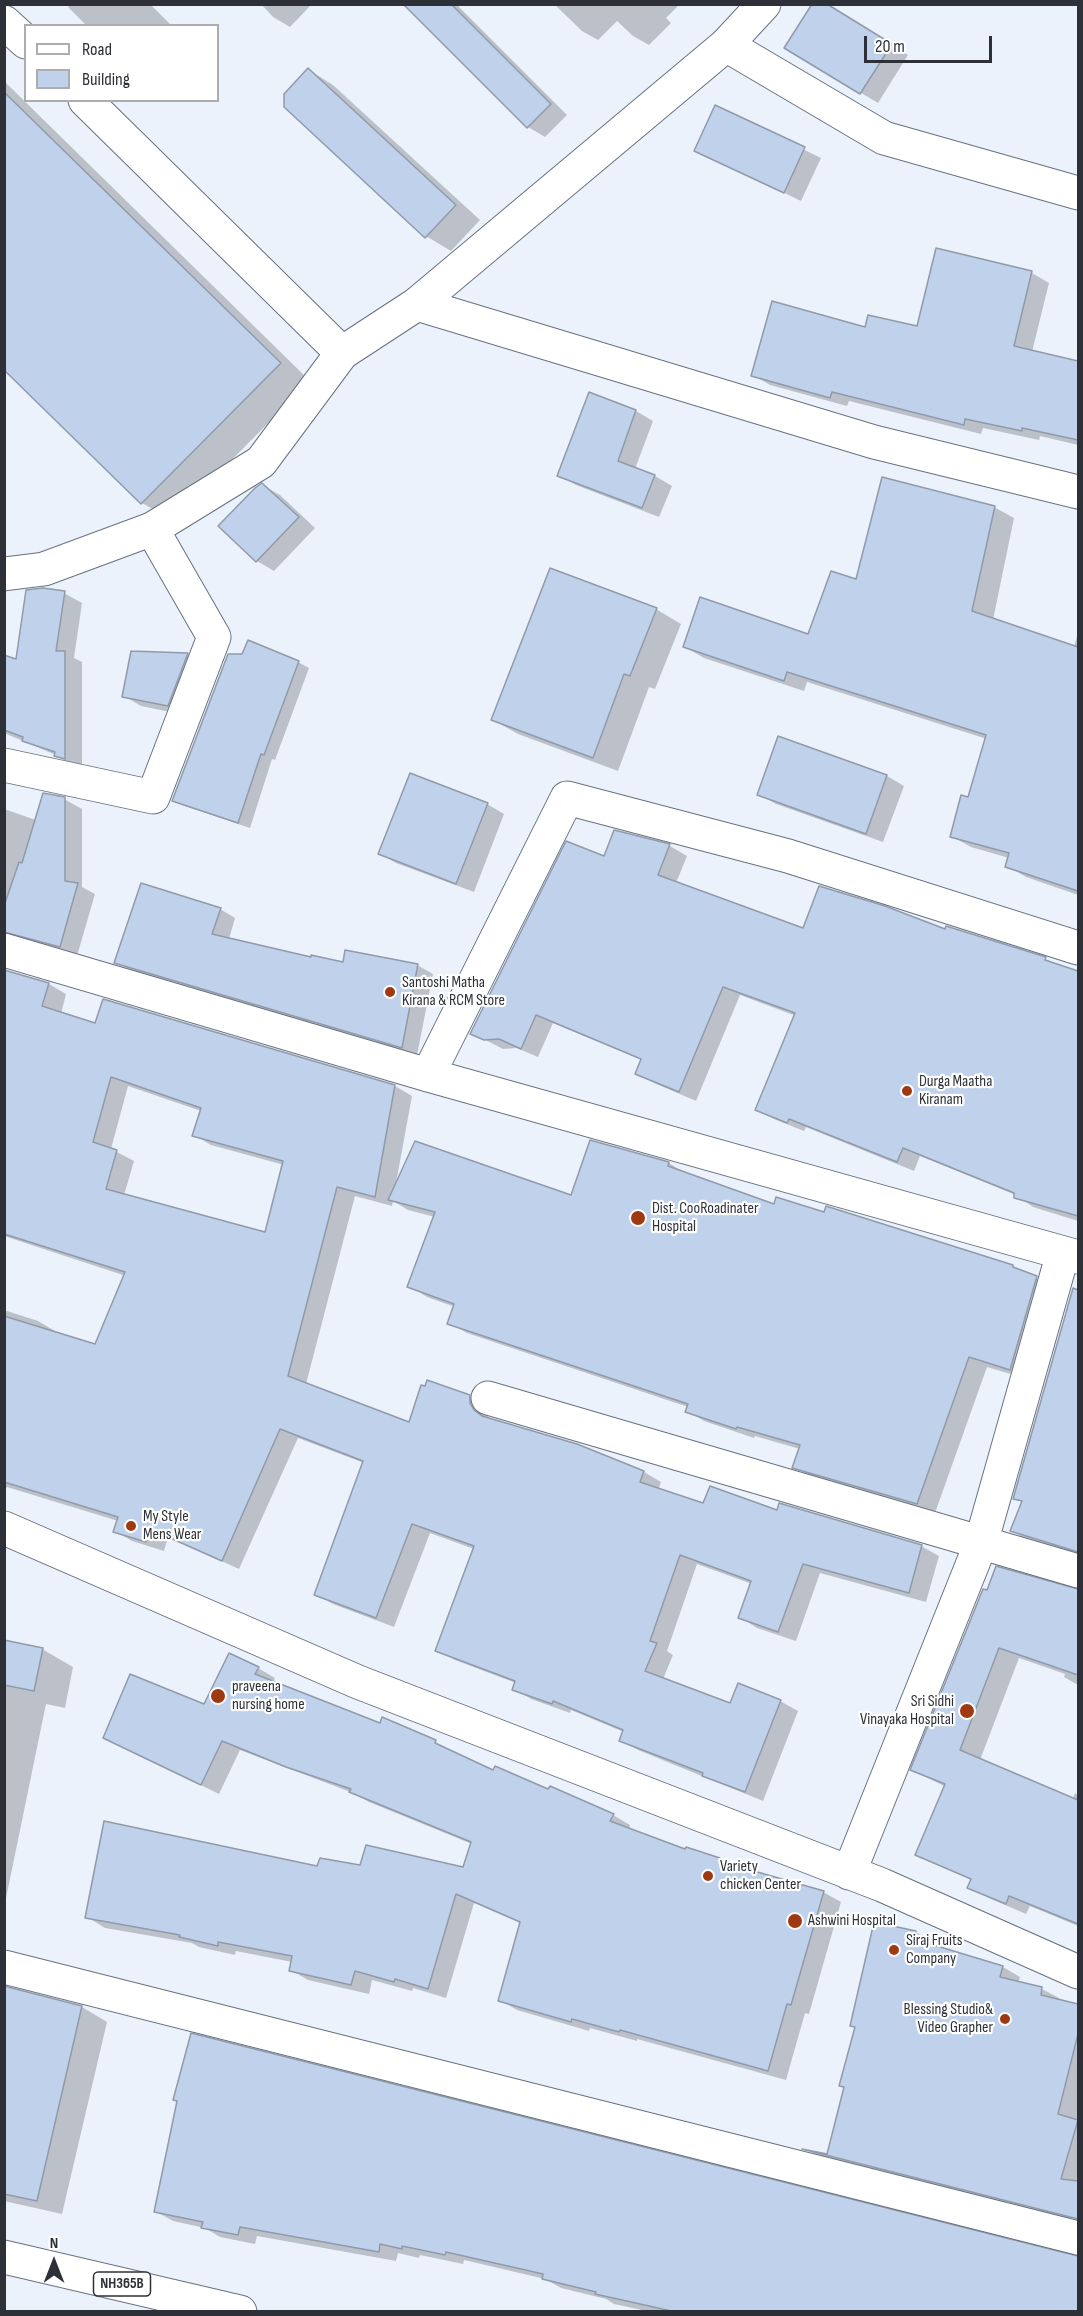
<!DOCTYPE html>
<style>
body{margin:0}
#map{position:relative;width:1083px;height:2316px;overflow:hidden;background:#ecf2fc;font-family:"Sofia Sans Condensed",sans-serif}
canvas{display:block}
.frame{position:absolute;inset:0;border:6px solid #2d3137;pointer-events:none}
.legend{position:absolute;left:24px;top:24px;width:195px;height:78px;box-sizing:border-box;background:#fff;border:2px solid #abadaf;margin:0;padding:8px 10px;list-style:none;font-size:18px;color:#2d3137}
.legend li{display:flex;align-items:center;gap:12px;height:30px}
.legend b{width:30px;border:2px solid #abadaf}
.north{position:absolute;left:24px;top:2232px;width:60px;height:60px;-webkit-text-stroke:4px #fff;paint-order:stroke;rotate:0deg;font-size:16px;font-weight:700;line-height:24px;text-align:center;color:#2d3137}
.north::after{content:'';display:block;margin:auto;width:21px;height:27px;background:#2d3137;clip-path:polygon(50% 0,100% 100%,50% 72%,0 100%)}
.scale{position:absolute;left:864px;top:36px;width:128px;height:27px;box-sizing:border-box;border:3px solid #2d3137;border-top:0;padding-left:8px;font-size:18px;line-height:21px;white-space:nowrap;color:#2d3137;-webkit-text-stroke:4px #fff;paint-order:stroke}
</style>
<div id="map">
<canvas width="1083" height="2316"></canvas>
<div class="frame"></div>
<ul class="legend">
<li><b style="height:8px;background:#fff"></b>Road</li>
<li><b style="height:16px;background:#bfd1eb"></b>Building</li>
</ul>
<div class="north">N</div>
<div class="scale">20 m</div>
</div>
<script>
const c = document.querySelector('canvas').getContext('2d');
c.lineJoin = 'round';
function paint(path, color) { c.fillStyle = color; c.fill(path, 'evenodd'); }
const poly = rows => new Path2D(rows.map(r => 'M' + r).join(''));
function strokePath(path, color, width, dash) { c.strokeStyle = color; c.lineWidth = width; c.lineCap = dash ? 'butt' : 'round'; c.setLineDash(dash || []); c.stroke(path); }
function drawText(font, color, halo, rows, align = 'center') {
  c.font = font + ' "Sofia Sans Condensed",sans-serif'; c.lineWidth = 4.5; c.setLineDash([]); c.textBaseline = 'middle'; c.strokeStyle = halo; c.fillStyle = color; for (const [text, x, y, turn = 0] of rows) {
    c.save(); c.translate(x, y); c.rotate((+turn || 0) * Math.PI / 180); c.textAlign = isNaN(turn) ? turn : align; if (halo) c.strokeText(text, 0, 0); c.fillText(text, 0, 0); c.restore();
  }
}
const shadow = poly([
 [71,4,150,4,172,26,87,26,68,7],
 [261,4,312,4,290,27,273,17],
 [405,4,456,4,567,115,545,137,528,127],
 [554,4,680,4,666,18,671,23,649,45,633,36,617,21,598,40,582,31],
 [825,4,908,55,878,103,786,48],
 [309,70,333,85,480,220,451,251,426,236],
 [4,81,310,381,172,520,142,503,4,368],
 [716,107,821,158,801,201,695,150],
 [937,250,1032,273,1049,283,1032,352,1078,362,1078,445,1040,436,1039,440,983,428,981,434,849,401,847,406,770,385,753,375,866,329,918,328],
 [590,394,636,411,653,421,635,469,655,476,672,486,659,517,576,485,559,475],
 [262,485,280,495,315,528,274,571,257,561],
 [994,507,1014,518,993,620,1074,647,1078,632,1078,895,1026,877,1007,866,1009,858,971,847,951,836,969,798,987,739,807,682,804,691,704,658,685,647,809,636,857,581],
 [64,593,82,603,74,658,82,662,82,768,73,766,56,755,4,733,4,657,17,661],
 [656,609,681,624,655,689,649,687,618,771,518,734,493,720],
 [187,654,204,664,185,715,141,706,124,696],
 [298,662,309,668,275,760,272,759,250,828,185,806,174,800],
 [778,738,887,776,904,786,883,842,776,804,759,794],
 [64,799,82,809,82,887,95,894,77,956,4,937,4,809,36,820],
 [487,804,504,814,474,892,396,863,379,853],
 [615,832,670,846,687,856,676,883,803,930,946,931,1045,959,1078,973,1078,1221,1033,1207,1016,1195,920,1156,914,1171,806,1127,804,1131,774,1119,757,1109,796,1016,740,995,696,1101,654,1083,637,1073,642,1060,553,1023,538,1057,517,1048,503,1049,472,1033,604,858],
 [220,909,235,918,229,939,312,959,344,963,417,965,433,974,417,1055,131,971,116,962],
 [4,970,49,984,66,994,61,1014,96,1024,104,1000,395,1086,412,1096,396,1183,571,1197,591,1142,669,1163,686,1174,775,1206,825,1214,1013,1266,1054,1287,1028,1379,987,1367,935,1513,812,1477,794,1467,800,1449,755,1436,754,1438,704,1421,687,1411,688,1407,467,1333,449,1323,455,1307,427,1297,409,1286,435,1217,408,1210,393,1201,392,1206,355,1196,306,1384,410,1424,469,1396,487,1406,487,1414,490,1420,577,1445,644,1472,661,1482,658,1490,704,1505,778,1512,921,1546,939,1556,926,1602,820,1573,796,1641,757,1628,740,1617,752,1584,697,1564,667,1651,673,1655,663,1679,731,1705,780,1701,798,1711,763,1801,638,1750,620,1740,624,1732,571,1710,570,1713,531,1699,514,1689,516,1683,455,1660,437,1650,474,1549,430,1533,394,1627,333,1604,316,1594,364,1463,298,1438,239,1569,168,1537,164,1551,132,1541,115,1531,118,1521,7,1487,4,1492,4,1310,38,1321,55,1331,55,1333,95,1346,126,1276,4,1236],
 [128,1086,201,1111,194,1135,211,1145,284,1165,266,1234,124,1195,134,1161,111,1149],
 [1074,1290,1078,1292,1078,1556,1031,1542,1012,1531,1023,1503,1015,1498],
 [984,1590,1078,1591,1078,1685,1064,1677,1065,1674,1019,1658,980,1760,1073,1799,1075,1793,1078,1795,1078,1926,1030,1906,1026,1914,989,1898,969,1887,972,1880,917,1854,946,1787,912,1770],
 [4,1642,42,1649,73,1667,65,1708,46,1704,4,1908],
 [258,1668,275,1678,273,1683,380,1725,435,1742,494,1772,613,1815,630,1825,629,1829,686,1851,719,1859,731,1866,823,1892,841,1902,809,2014,805,2013,786,2080,637,2039,637,2041,590,2028,589,2031,517,2010,500,2000,521,1923,474,1903,446,1998,413,1988,412,1991,372,1980,369,1994,308,1980,291,1970,292,1962,236,1951,235,1955,199,1947,192,1943,105,1928,87,1917,318,1868,464,1868,472,1844,369,1802,353,1793,240,1750,219,1794,123,1747,205,1706],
 [916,1932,933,1942,932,1946,1003,1967,1020,1977,1018,1983,1042,1989,1059,1998,1059,2001,1078,2005,1078,2189,1069,2221,821,2158,811,2152,828,2156,845,2088,856,2028,852,2026],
 [4,1987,82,2007,107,2022,62,2214,4,2201],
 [155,2211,1078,2258,1078,2312,651,2312,614,2304,606,2299,561,2288,545,2279,464,2260,463,2264,420,2255,419,2258,398,2253,396,2261,257,2236,255,2244,220,2237,205,2228,173,2221]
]);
const building = poly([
 [403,4,451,4,551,104,527,128,403,4],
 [812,4,827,4,892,44,860,94,784,48,812,4],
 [308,68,456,205,425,238,284,107,284,94,308,68],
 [4,92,281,363,141,504,4,370,4,92],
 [715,105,805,147,784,193,694,151,715,105],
 [936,248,1032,271,1014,346,1078,361,1078,440,1022,428,1022,431,965,419,964,425,832,392,830,398,751,376,772,301,865,327,868,315,917,326,936,248],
 [589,392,636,410,618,461,655,475,642,508,557,476,589,392],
 [882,477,995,506,972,611,1078,647,1078,891,1005,867,1009,853,950,837,961,795,968,797,986,735,787,672,784,681,683,647,700,597,808,634,831,571,856,579,882,477],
 [262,483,299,517,256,562,218,526,255,488,262,483],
 [550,568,657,608,630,676,624,674,593,758,491,720,550,568],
 [43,588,65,591,56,651,65,651,65,759,54,756,55,752,22,741,23,737,4,730,4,655,16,659,26,590,43,588],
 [248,640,299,661,264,755,261,754,238,823,172,801,228,654,242,654,248,640],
 [131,651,188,653,168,706,122,697,131,651],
 [778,736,887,775,866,834,757,795,778,736],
 [410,773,488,803,456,884,378,854,410,773],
 [43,793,65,797,65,881,78,883,60,947,4,932,4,906,19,862,22,863,43,793],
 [614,830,670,844,658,875,803,928,819,886,885,906,945,929,946,926,1046,957,1045,960,1078,971,1078,1216,1014,1198,1014,1193,903,1148,897,1162,789,1119,787,1123,755,1110,795,1013,723,987,679,1092,635,1074,641,1059,536,1015,521,1049,499,1039,484,1040,470,1034,566,841,604,856,614,830],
 [141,883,221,908,212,934,311,957,311,955,343,962,345,950,418,964,402,1048,114,963,141,883],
 [4,970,49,983,42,1006,95,1023,103,999,395,1085,375,1197,337,1187,288,1376,409,1422,421,1385,425,1386,427,1380,470,1395,470,1403,474,1410,482,1416,577,1444,644,1471,640,1482,703,1503,710,1486,777,1510,779,1503,922,1545,909,1593,803,1564,778,1632,738,1618,751,1581,680,1555,650,1641,657,1643,645,1671,730,1703,738,1683,781,1700,745,1792,702,1776,703,1773,619,1741,623,1730,553,1701,552,1704,512,1690,515,1681,435,1651,474,1546,412,1524,376,1618,314,1595,363,1461,280,1429,222,1561,150,1529,146,1542,113,1532,118,1517,4,1482,4,1316,95,1344,125,1272,4,1234,4,970],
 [111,1077,201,1108,192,1136,283,1161,265,1232,106,1189,117,1150,93,1142,111,1077],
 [590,1140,669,1162,668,1166,774,1204,776,1197,824,1212,826,1206,1013,1265,1013,1267,1037,1276,1010,1370,969,1357,917,1504,792,1468,800,1445,737,1427,736,1429,685,1412,688,1404,447,1324,454,1304,407,1287,435,1212,388,1200,415,1141,571,1195,590,1140],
 [1073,1288,1078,1290,1078,1552,1010,1531,1022,1501,1013,1499,1073,1288],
 [996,1566,1078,1589,1078,1675,999,1648,960,1750,1078,1800,1078,1924,1009,1896,1006,1904,967,1888,971,1879,915,1855,945,1784,910,1770,983,1589,987,1590,996,1566],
 [4,1640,43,1648,34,1691,4,1685,4,1640],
 [229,1653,259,1667,255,1674,380,1723,382,1717,436,1740,435,1743,493,1770,495,1766,548,1789,550,1786,614,1814,610,1821,685,1849,686,1847,720,1858,719,1861,824,1891,791,2005,787,2004,768,2071,620,2030,619,2032,572,2019,571,2022,498,2001,520,1922,456,1894,428,1989,395,1979,394,1982,355,1971,351,1985,289,1971,292,1956,218,1942,218,1946,179,1937,180,1935,85,1918,104,1821,317,1866,320,1858,360,1865,366,1845,463,1867,471,1842,349,1792,351,1789,286,1767,222,1741,201,1785,103,1738,130,1674,204,1704,229,1653],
 [874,1922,916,1931,914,1939,1003,1966,1000,1977,1042,1987,1041,1995,1078,2004,1078,2034,1058,2114,1078,2120,1061,2179,1078,2181,1078,2219,802,2149,827,2154,844,2087,839,2086,855,2027,850,2026,874,1922],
 [4,1986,82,2006,37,2201,4,2194,4,1986],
 [191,2033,1078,2256,1078,2312,676,2312,595,2294,596,2292,542,2279,543,2274,446,2252,445,2255,402,2246,402,2249,380,2244,379,2252,240,2227,238,2235,201,2228,203,2222,154,2212,177,2101,173,2100,191,2033]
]);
const minor = poly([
 [4,22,26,42],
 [726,45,884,138,1078,193],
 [85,100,342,353],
 [417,304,874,442,1078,492],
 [4,765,153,797,214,637,152,529],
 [4,950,428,1075,1078,1257],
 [428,1075,567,798,788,856,1078,948],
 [488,1398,1078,1571],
 [4,1528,358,1682,882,1885,1078,1972],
 [849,1873,981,1543,1063,1253],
 [4,1967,1078,2238]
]);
const tertiary = poly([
 [4,574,44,569,152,529,261,462,342,353,417,304,726,45,764,4]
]);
const trunk = poly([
 [4,2257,240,2312]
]);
const markers = [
 [390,992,6,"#9f3911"],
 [907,1091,6,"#9f3911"],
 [638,1218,8,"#9f3911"],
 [131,1526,6,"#9f3911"],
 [218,1696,8,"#9f3911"],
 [967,1711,8,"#9f3911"],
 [708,1876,6,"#9f3911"],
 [795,1921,8,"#9f3911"],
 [894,1950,6,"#9f3911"],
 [1005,2019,6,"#9f3911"]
];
const shields = [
 [122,2284,57]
];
const shieldNames = [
 ["NH365B",122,2284]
];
const poiNames = [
 ["Santoshi Matha",402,983],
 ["Kirana & RCM Store",402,1001],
 ["Durga Maatha",919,1082],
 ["Kiranam",919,1100],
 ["Dist. CooRoadinater",652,1209],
 ["Hospital",652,1227],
 ["My Style",143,1517],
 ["Mens Wear",143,1535],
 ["praveena",232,1687],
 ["nursing home",232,1705],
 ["Sri Sidhi",954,1702,"right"],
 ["Vinayaka Hospital",954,1720,"right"],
 ["Variety",720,1867],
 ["chicken Center",720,1885],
 ["Ashwini Hospital",808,1921],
 ["Siraj Fruits",906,1941],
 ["Company",906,1959],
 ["Blessing Studio&",993,2010,"right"],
 ["Video Grapher",993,2028,"right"]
];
paint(shadow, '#0003');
paint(building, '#bfd1eb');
strokePath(building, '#909aa9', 1.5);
strokePath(minor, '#687280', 35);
strokePath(tertiary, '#687280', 35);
strokePath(trunk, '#687280', 35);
strokePath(minor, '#fff', 33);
strokePath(tertiary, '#fff', 33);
strokePath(trunk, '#fff', 33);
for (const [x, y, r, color] of markers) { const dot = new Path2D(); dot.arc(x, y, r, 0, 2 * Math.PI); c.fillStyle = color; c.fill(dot); strokePath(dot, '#fff', 2); }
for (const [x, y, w] of shields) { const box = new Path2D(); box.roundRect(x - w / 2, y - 12, w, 24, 4.5); c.fillStyle = '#fff'; c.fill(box); strokePath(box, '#2d3137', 1.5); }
drawText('bold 15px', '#2d3137', null, shieldNames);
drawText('16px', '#2d3137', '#fff', poiNames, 'left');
</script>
